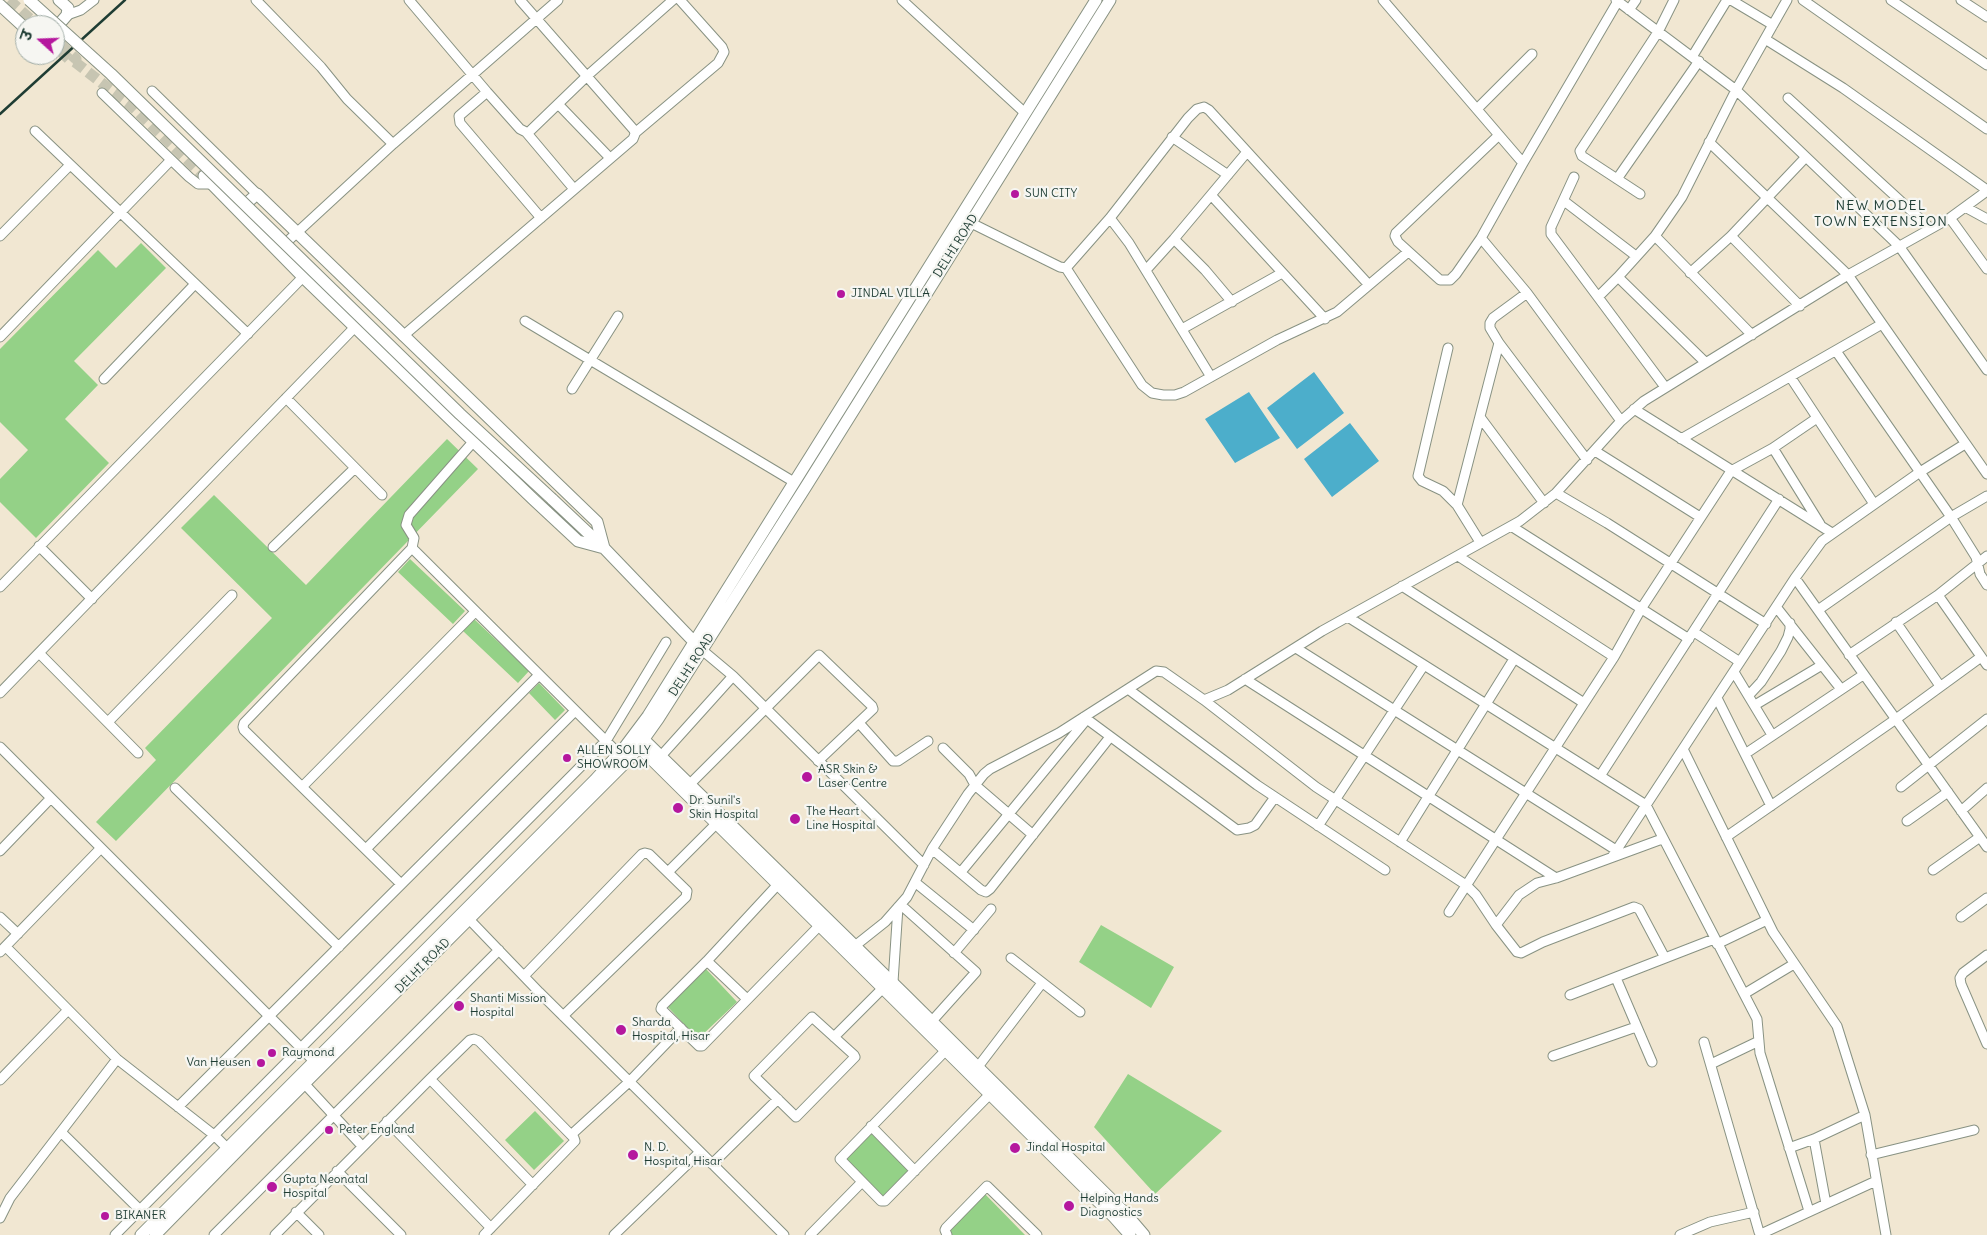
<!DOCTYPE html>
<meta charset="utf-8">
<style>
body{margin:0}
#map{position:relative;width:1987px;height:1235px;overflow:hidden;background:#f1e7d2;font-family:Delius,"Playpen Sans Deva",sans-serif}
canvas{display:block}
.north{position:absolute;left:15px;top:15px;width:50px;height:50px;box-sizing:border-box;background:#f6f6f2;border:1px solid #a0aca6;border-radius:50%;rotate:290deg;font-size:14px;font-weight:700;line-height:20px;text-align:center;color:#1f3d34}
.north::after{content:'';display:block;margin:auto;width:18px;height:22px;background:#b5179e;clip-path:polygon(50% 0,100% 100%,50% 72%,0 100%)}
</style>
<div id="map">
<canvas width="1987" height="1235"></canvas>
<div class="north">उ</div>
</div>
<script>
const c = document.querySelector('canvas').getContext('2d');
c.lineJoin = 'round';
function paint(path, color) { c.fillStyle = color; c.fill(path, 'evenodd'); }
const poly = rows => new Path2D(rows.map(r => 'M' + r).join(''));
function strokePath(path, color, width, dash) { c.strokeStyle = color; c.lineWidth = width; c.lineCap = dash ? 'butt' : 'round'; c.setLineDash(dash || []); c.stroke(path); }
function drawText(font, color, halo, rows, align = 'center') {
  c.font = font + ' Delius,sans-serif'; c.lineWidth = 4.5; c.setLineDash([]); c.textBaseline = 'middle'; c.strokeStyle = halo; c.fillStyle = color; for (const [text, x, y, turn = 0] of rows) {
    c.save(); c.translate(x, y); c.rotate((+turn || 0) * Math.PI / 180); c.textAlign = isNaN(turn) ? turn : align; if (halo) c.strokeText(text, 0, 0); c.fillText(text, 0, 0); c.restore();
  }
}
const green = poly([
 [141,243,166,268,74,361,98,385,65,419,109,463,36,538,0,502,0,479,28,450,0,422,0,349,98,250,116,268],
 [447,439,478,469,116,841,96,822,156,760,145,748,272,618,181,528,214,495,306,585],
 [410,559,465,611,453,624,398,572],
 [474,619,529,671,518,683,463,631],
 [539,683,565,710,555,720,529,693],
 [1101,925,1174,967,1151,1008,1079,962],
 [706,969,737,1002,698,1039,667,1006],
 [1128,1074,1222,1131,1155,1194,1094,1127],
 [535,1111,564,1141,534,1170,505,1140],
 [872,1133,909,1170,882,1197,845,1160],
 [985,1194,1025,1235,951,1235,949,1231]
]);
const water = poly([
 [1314,372,1344,413,1297,449,1267,408],
 [1249,392,1280,438,1235,463,1205,419],
 [1350,423,1379,461,1332,497,1304,459]
]);
const majorTunnel = poly([
 [9,0,37,25],
 [59,46,62,46,76,59,75,62,72,62,58,49,59,46],
 [75,62,134,108,204,176]
]);
const minor = poly([
 [256,0,321,67,347,99,393,144],
 [409,0,487,92,520,129,526,132,530,131,587,76,673,0],
 [902,0,1025,113],
 [1383,0,1523,163],
 [1616,0,1736,90,1899,246,1987,370],
 [1731,0,1773,25],
 [1803,0,1987,129],
 [1891,0,1987,65],
 [1961,0,1987,17],
 [1629,10,1636,0],
 [67,15,81,10,94,0],
 [1765,39,1843,88,1987,190],
 [1692,57,1727,0],
 [152,91,257,194],
 [487,92,459,116,460,123,541,218],
 [102,93,189,177,198,184,211,184],
 [1788,98,1930,228],
 [558,104,610,158],
 [1477,109,1532,54],
 [35,131,248,334],
 [526,132,574,189],
 [635,133,718,63,724,52,722,47,680,0],
 [1499,135,1396,233,1395,236,1398,242,1440,280,1450,280,1456,274,1481,238,1523,163,1618,1],
 [1172,137,1228,175],
 [1709,142,1848,275,1987,474],
 [1574,177,1551,227,1551,234,1665,387],
 [1617,179,1699,61],
 [1640,194,1582,156,1580,151,1658,32,1674,0],
 [1211,195,1325,319],
 [1564,201,1636,256],
 [1965,207,1987,219],
 [1110,218,1129,243,1211,377],
 [1950,218,1987,269],
 [965,220,1060,267,1066,268,1142,385,1152,393,1163,395,1175,395,1184,392,1277,340,1337,312,1408,252],
 [0,236,70,165],
 [1655,236,1752,335],
 [1731,236,1800,306],
 [1481,238,1527,293,1621,421],
 [290,239,393,144,558,0],
 [1174,239,1205,270,1232,302],
 [1066,268,1110,218,1188,118,1197,109,1204,107,1209,110,1369,285],
 [1146,270,1174,239,1247,152],
 [1690,273,1731,236,1805,158],
 [1618,277,1705,362],
 [1527,293,1493,318,1490,323,1490,328,1499,343,1587,460],
 [1598,297,1618,277,1655,236,1682,197,1736,90,1787,0],
 [525,321,794,482],
 [1182,329,1282,273],
 [403,336,633,139,635,134,634,130,520,0],
 [0,337,171,160],
 [1448,348,1418,476,1422,481,1443,491,1457,505],
 [1836,351,1951,517,1976,557,1980,574,1987,585],
 [1791,378,1874,504],
 [104,379,195,284],
 [572,389,618,316],
 [286,398,382,495],
 [1634,409,1832,533],
 [1480,417,1544,503],
 [1681,439,1882,324],
 [1773,448,1820,524],
 [1595,451,1700,517],
 [1556,493,1607,523,1766,624],
 [1511,526,1689,639],
 [1480,542,1457,505,1499,343],
 [39,546,92,599],
 [273,547,355,468],
 [412,548,623,758],
 [1458,556,1614,657],
 [1795,578,1987,847],
 [1402,586,1584,703],
 [0,587,303,277],
 [1938,595,1987,665],
 [1777,608,1841,689],
 [1818,610,1951,517,1987,496],
 [1348,617,1646,805,1757,1019,1760,1053,1809,1211],
 [1896,622,1940,686],
 [1694,632,1740,662],
 [1296,648,1616,850],
 [702,650,733,676,924,865],
 [39,653,138,753],
 [1849,655,1938,595,1987,556],
 [1734,672,1772,735],
 [1245,679,1556,878],
 [1128,689,1257,785,1385,870],
 [0,693,355,327],
 [1749,695,1761,682,1781,651,1788,637,1790,629,1790,623],
 [1717,698,1771,806],
 [1204,700,1316,787,1466,885,1476,895,1496,925,1519,895,1537,883,1556,878,1662,839],
 [1755,705,1822,665],
 [1084,717,1237,830,1249,828,1255,825,1275,797],
 [108,722,232,595],
 [859,723,893,761,898,761,928,741],
 [0,747,318,1065],
 [943,748,969,774,975,785,1033,835],
 [1683,749,1773,932,1837,1026,1865,1115,1886,1235],
 [1745,754,1863,675],
 [661,756,733,676],
 [1600,776,1779,499],
 [302,787,475,612],
 [1901,787,1987,719],
 [175,788,339,947],
 [685,789,819,655,872,706,873,709,818,761],
 [1961,811,1987,788],
 [1907,821,1948,792],
 [1318,826,1424,665],
 [1726,837,1896,719,1981,657],
 [1400,842,1514,659],
 [366,849,539,675],
 [932,849,981,890,986,892,990,889,1110,737],
 [0,851,51,798],
 [1612,857,1795,578,1822,541,1920,472,1965,444],
 [1933,870,1980,837],
 [668,872,721,819],
 [961,872,1087,719],
 [782,880,707,961,662,1006,661,1009,699,1046,702,1046,820,925],
 [916,883,974,930],
 [401,884,302,787,244,730,243,727,244,723,412,548,414,538,406,525,409,515,473,442],
 [901,905,976,972,932,1021],
 [1449,912,1614,657,1641,609,1731,471,1773,448,1817,418],
 [465,915,539,992,784,1235],
 [0,917,18,934],
 [1961,917,1987,898],
 [1496,925,1517,952,1521,953,1543,942,1634,907,1639,909,1665,958],
 [1717,944,1767,920],
 [6,947,117,1059,214,1135,227,1148],
 [851,949,885,922,907,897,932,849,968,794,984,774,990,769,1059,733,1156,671,1164,672,1204,700,1228,690,1322,631,1520,521,1556,493,1621,421,1644,401,1848,275,1950,218,1987,191],
 [0,952,101,848],
 [954,953,991,909],
 [1987,955,1963,973,1960,978,1961,984,1987,1044],
 [1011,958,1080,1012],
 [707,961,747,999],
 [524,976,642,854,645,853,649,854,687,891,686,897,563,1016],
 [1616,978,1652,1062],
 [893,982,898,907],
 [1744,994,1794,964],
 [1570,995,1714,939],
 [812,1017,854,1055,855,1057,796,1117,754,1076,812,1017],
 [834,1037,883,988],
 [1704,1042,1759,1232,1763,1233,1876,1181],
 [950,1046,840,1159,881,1201,885,1201,994,1090],
 [1553,1056,1636,1027],
 [1711,1064,1759,1041],
 [974,1072,1042,983],
 [430,1079,533,1185],
 [0,1080,68,1010],
 [301,1080,362,1146],
 [178,1107,575,711],
 [387,1121,491,1228],
 [871,1126,915,1171],
 [61,1132,140,1210],
 [571,1135,629,1082,681,1028],
 [1814,1139,1826,1204],
 [1789,1148,1814,1139,1865,1115],
 [1871,1155,1974,1130],
 [712,1164,778,1099],
 [337,1171,401,1235],
 [296,1212,319,1235],
 [0,1218,10,1198,117,1059],
 [115,1235,606,741,666,642],
 [214,1235,499,950],
 [275,1235,430,1079,470,1040,474,1039,479,1041,574,1138,575,1141,484,1235],
 [614,1235,700,1152],
 [810,1235,862,1182],
 [947,1235,945,1230,946,1228,987,1186,1037,1235],
 [1680,1235,1710,1222,1754,1212]
]);
const major = poly([
 [0,5,25,28],
 [55,29,67,15,68,8,59,0],
 [204,176,303,277,533,499,578,541,604,548],
 [239,210,257,194,597,522,604,548],
 [552,499,604,548,699,647],
 [639,735,904,994,1126,1214,1144,1235],
 [635,743,1114,1217,1130,1235],
 [141,1235,595,780,624,748,648,716,1096,0],
 [155,1235,260,1128,631,757,658,719,805,488,1110,0]
]);
const rail = poly([
 [0,114,125,0]
]);
const majorBridge = poly([
 [29,0,111,74,460,414,552,499]
]);
const markers = [
 [1015,194,5,"#b5179e"],
 [841,294,5,"#b5179e"],
 [567,758,5,"#b5179e"],
 [807,777,6,"#b5179e"],
 [678,808,6,"#b5179e"],
 [795,819,6,"#b5179e"],
 [459,1006,6,"#b5179e"],
 [621,1030,6,"#b5179e"],
 [272,1053,5,"#b5179e"],
 [261,1063,5,"#b5179e"],
 [329,1130,5,"#b5179e"],
 [1015,1148,6,"#b5179e"],
 [633,1155,6,"#b5179e"],
 [272,1187,6,"#b5179e"],
 [1069,1206,6,"#b5179e"],
 [105,1216,5,"#b5179e"]
];
const poiNames = [
 ["SUN CITY",1025,194],
 ["JINDAL VILLA",851,294],
 ["ALLEN SOLLY",577,751],
 ["SHOWROOM",577,765],
 ["ASR Skin &",818,770],
 ["Laser Centre",818,784],
 ["Dr. Sunil's",689,801],
 ["Skin Hospital",689,815],
 ["The Heart",806,812],
 ["Line Hospital",806,826],
 ["Shanti Mission",470,999],
 ["Hospital",470,1013],
 ["Sharda",632,1023],
 ["Hospital, Hisar",632,1037],
 ["Raymond",282,1053],
 ["Van Heusen",251,1063,"right"],
 ["Peter England",339,1130],
 ["N. D.",644,1148],
 ["Hospital, Hisar",644,1162],
 ["Jindal Hospital",1026,1148],
 ["Gupta Neonatal",283,1180],
 ["Hospital",283,1194],
 ["Helping Hands",1080,1199],
 ["Diagnostics",1080,1213],
 ["BIKANER",115,1216]
];
const streetNames = [
 ["DELHI ROAD",956,246,-58],
 ["DELHI ROAD",692,665,-57],
 ["DELHI ROAD",423,966,-45]
];
const neighbourhoodNames = [
 ["NEW MODEL",1881,206],
 ["TOWN EXTENSION",1881,222]
];
paint(green, '#94d187');
paint(water, '#4caecb');
strokePath(majorTunnel, '#c7c5b2', 11, [11, 5.5]);
strokePath(minor, '#889283', 11);
strokePath(major, '#889283', 13);
strokePath(minor, '#fff', 9);
strokePath(major, '#fff', 11);
strokePath(rail, '#1f3d34', 2.5);
strokePath(majorBridge, '#889283', 13, []);
strokePath(majorBridge, '#fff', 11);
for (const [x, y, r, color] of markers) { const dot = new Path2D(); dot.arc(x, y, r, 0, 2 * Math.PI); c.fillStyle = color; c.fill(dot); strokePath(dot, '#f6f6f2', 2); }
drawText('12px', '#1f3d34', '#f6f6f2', poiNames, 'left');
drawText('12px', '#1f3d34', '#f6f6f2', streetNames);
c.letterSpacing = '1px';
drawText('14px', '#1f3d34', '#f6f6f2', neighbourhoodNames);
c.letterSpacing = '0px';
</script>
